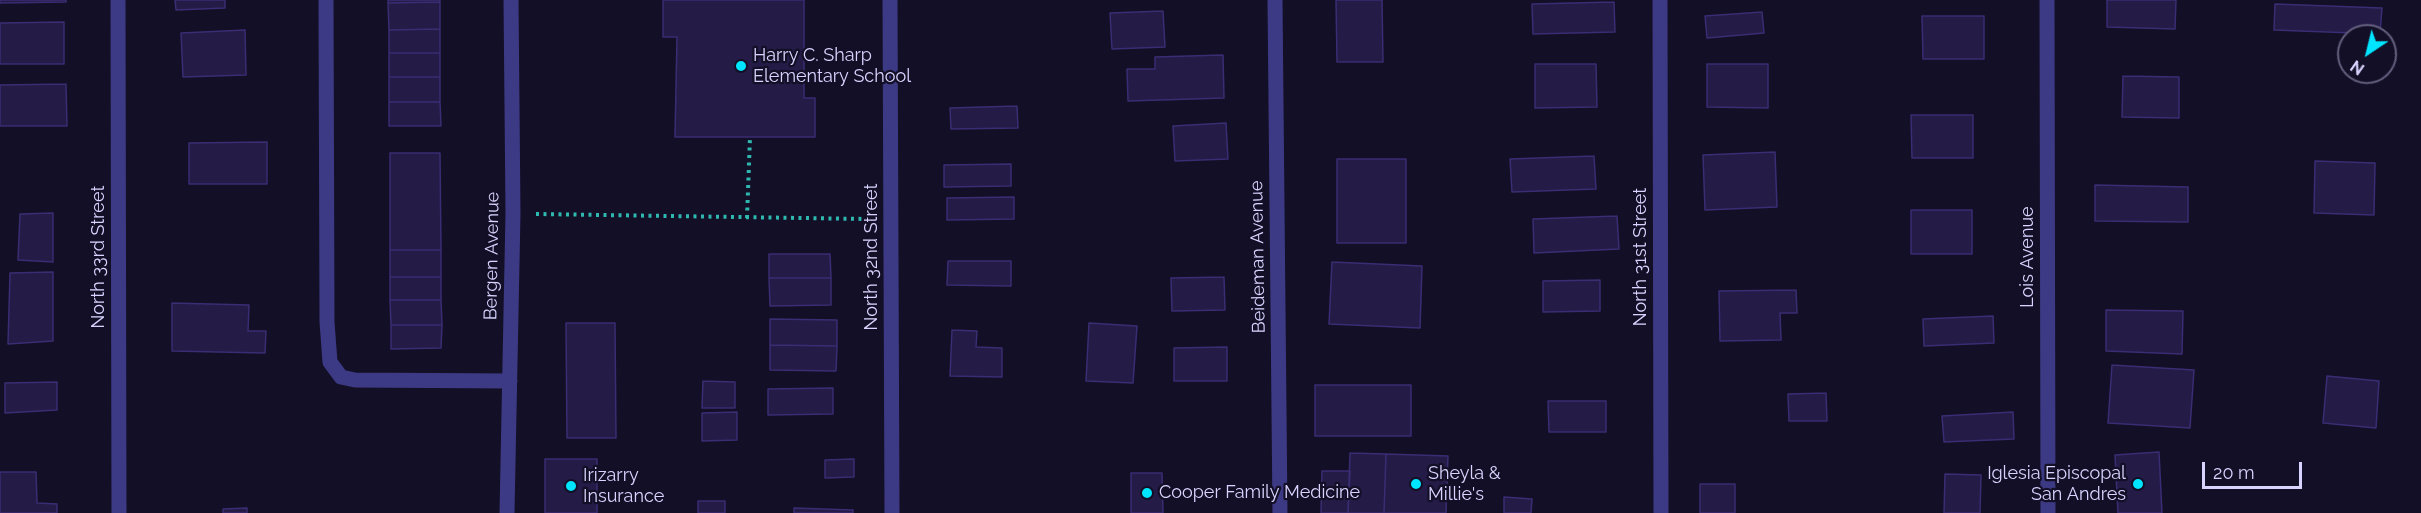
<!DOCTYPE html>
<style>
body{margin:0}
#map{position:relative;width:2421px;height:513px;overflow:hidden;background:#130f26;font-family:Raleway,sans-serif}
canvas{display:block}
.north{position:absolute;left:2337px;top:24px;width:60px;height:60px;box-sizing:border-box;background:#130f26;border:2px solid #625e7d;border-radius:50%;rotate:215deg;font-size:16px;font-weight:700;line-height:24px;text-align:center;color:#d9d4ff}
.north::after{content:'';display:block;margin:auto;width:21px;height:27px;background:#00e5ff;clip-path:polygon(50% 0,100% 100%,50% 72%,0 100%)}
.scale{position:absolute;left:2202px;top:462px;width:100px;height:27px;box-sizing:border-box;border:3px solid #d9d4ff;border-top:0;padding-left:8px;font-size:18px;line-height:21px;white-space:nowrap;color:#d9d4ff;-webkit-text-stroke:4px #130f26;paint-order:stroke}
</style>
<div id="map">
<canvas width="2421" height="513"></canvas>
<div class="north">N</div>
<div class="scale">20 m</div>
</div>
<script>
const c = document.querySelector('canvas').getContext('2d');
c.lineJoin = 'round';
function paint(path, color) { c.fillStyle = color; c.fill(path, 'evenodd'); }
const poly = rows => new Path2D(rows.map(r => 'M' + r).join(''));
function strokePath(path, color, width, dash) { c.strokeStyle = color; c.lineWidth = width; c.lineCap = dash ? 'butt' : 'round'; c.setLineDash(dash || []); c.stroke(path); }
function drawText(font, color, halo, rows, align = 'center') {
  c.font = font + ' Raleway,sans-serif'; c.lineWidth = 4.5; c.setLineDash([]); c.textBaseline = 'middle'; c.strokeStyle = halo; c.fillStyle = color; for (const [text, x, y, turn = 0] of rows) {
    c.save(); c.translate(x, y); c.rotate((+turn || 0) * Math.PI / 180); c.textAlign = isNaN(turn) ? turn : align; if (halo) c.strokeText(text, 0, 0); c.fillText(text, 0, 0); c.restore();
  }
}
const building = poly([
 [0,0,66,0,66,2,0,3,0,0],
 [175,0,225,0,225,8,176,10,175,0],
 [388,0,440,0,440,2,388,3,388,0],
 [663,0,804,0,804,98,815,98,815,137,675,137,677,37,663,37,663,0],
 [1336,0,1382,0,1383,62,1337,62,1336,0],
 [2107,0,2176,0,2175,29,2107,27,2107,0],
 [440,2,440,29,389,30,388,3,440,2],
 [1614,2,1615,32,1533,34,1532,4,1614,2],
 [2275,4,2382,8,2380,34,2274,30,2275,4],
 [1163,11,1165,47,1112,49,1110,13,1163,11],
 [1762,12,1764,33,1707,38,1705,16,1762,12],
 [1922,16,1984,16,1984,59,1923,59,1922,16],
 [64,22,64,64,0,64,0,23,64,22],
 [440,29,440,53,389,53,389,30,440,29],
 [245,30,246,75,183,77,181,33,245,30],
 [389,53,440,53,440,77,389,77,389,53],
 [1223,55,1224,98,1128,101,1127,69,1155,69,1155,57,1223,55],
 [1535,64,1596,64,1597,107,1535,108,1535,64],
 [1707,64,1768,64,1768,108,1707,107,1707,64],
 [2123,76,2179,77,2179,118,2122,117,2123,76],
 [389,77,440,77,440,102,389,102,389,77],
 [66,84,67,126,0,126,0,85,66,84],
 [389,102,440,102,441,126,389,126,389,102],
 [1017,106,1018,128,951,129,950,108,1017,106],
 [1911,115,1973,115,1973,158,1912,158,1911,115],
 [1226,123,1228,159,1175,161,1173,126,1226,123],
 [267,142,267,184,189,184,189,143,267,142],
 [1775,152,1777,207,1705,210,1703,155,1775,152],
 [390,153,440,153,441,250,390,250,390,153],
 [1594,156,1596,189,1512,192,1510,159,1594,156],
 [1337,159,1406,159,1406,243,1337,243,1337,159],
 [2315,161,2375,163,2374,215,2314,213,2315,161],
 [1011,164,1011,186,944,187,944,165,1011,164],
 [2095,185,2188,187,2188,222,2095,221,2095,185],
 [1014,197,1014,219,947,220,947,198,1014,197],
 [1911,210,1972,210,1972,254,1911,254,1911,210],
 [53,213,53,262,18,260,20,214,53,213],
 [1617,216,1619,249,1534,253,1533,219,1617,216],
 [390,250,441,250,441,277,390,277,390,250],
 [769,254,830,254,831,278,769,278,769,254],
 [948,261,1011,261,1011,286,947,285,948,261],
 [1332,262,1422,266,1420,328,1329,324,1332,262],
 [53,272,53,341,8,344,10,273,53,272],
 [390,277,441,277,441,300,390,300,390,277],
 [1224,277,1225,310,1172,311,1171,278,1224,277],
 [769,278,831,278,831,305,770,306,769,278],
 [1600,280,1600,311,1543,312,1543,281,1600,280],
 [1796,290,1797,313,1780,313,1781,340,1720,341,1719,291,1796,290],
 [390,300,441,300,442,325,391,325,390,300],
 [172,303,249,305,248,331,266,331,265,353,172,351,172,303],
 [2106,310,2183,311,2182,354,2106,351,2106,310],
 [1993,316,1994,343,1924,346,1923,319,1993,316],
 [770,319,837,320,837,346,770,345,770,319],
 [566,323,615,323,616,438,567,438,566,323],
 [1089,323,1137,326,1133,383,1086,381,1089,323],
 [391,325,442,325,441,348,391,349,391,325],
 [952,330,977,331,976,347,1002,348,1002,377,950,376,952,330],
 [770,345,837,346,836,371,770,370,770,345],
 [1227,347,1227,381,1174,381,1174,348,1227,347],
 [2112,365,2194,370,2190,428,2108,423,2112,365],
 [2327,376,2379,381,2376,428,2323,423,2327,376],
 [703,381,735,382,735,408,702,408,703,381],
 [57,382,57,410,5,413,5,383,57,382],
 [1315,385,1411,385,1411,436,1315,436,1315,385],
 [833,388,833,414,768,415,768,389,833,388],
 [1826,393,1827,421,1789,421,1788,394,1826,393],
 [1548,401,1606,401,1606,432,1549,432,1548,401],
 [737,412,737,440,702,441,702,413,737,412],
 [2013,412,2014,439,1944,442,1942,416,2013,412],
 [2159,452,2162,513,2118,513,2115,455,2159,452],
 [1350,453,1386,454,1384,513,1348,513,1350,453],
 [1386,454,1448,456,1446,513,1384,513,1386,454],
 [545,459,597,459,597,513,545,513,545,459],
 [854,459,854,477,825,478,825,460,854,459],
 [1322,471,1350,471,1348,513,1321,513,1322,471],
 [0,472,36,472,37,503,57,504,57,513,0,513,0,472],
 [1131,473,1162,473,1163,513,1131,513,1131,473],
 [1945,474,1981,475,1980,513,1944,513,1945,474],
 [1700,484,1735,484,1735,513,1700,513,1700,484],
 [1504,497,1532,499,1531,513,1504,513,1504,497],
 [698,501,725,501,725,513,698,513,698,501],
 [247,508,247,513,223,513,223,509,247,508],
 [794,508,853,510,853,513,794,513,794,508]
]);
const path = poly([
 [536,214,868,219],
 [747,218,750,137]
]);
const minor = poly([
 [118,0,119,513],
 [326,0,327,322,330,362,341,377,355,380,510,381],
 [890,0,892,513],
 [1275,0,1280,513],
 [1660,0,1661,513],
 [2047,0,2048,513],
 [507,513,513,213,511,0]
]);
const markers = [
 [741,66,6,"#00e5ff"],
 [1416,484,6,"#00e5ff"],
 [2138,484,6,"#00e5ff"],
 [571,486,6,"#00e5ff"],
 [1147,493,6,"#00e5ff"]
];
const poiNames = [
 ["Harry C. Sharp",753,56],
 ["Elementary School",753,77],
 ["Sheyla &",1428,474],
 ["Millie's",1428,495],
 ["Iglesia Episcopal",2126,474,"right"],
 ["San Andres",2126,495,"right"],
 ["Irizarry",583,476],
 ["Insurance",583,497],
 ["Cooper Family Medicine",1159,493]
];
const streetNames = [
 ["Bergen Avenue",492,256,-89],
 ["North 33rd Street",99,257,-90],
 ["North 32nd Street",872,257,-90],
 ["Beideman Avenue",1258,257,-91],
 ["North 31st Street",1641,257,-90],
 ["Lois Avenue",2028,257,-90]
];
paint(building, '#241b47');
strokePath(building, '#3b2d73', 1.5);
strokePath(path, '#2fb8b0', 4, [3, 4.5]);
strokePath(minor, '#3d3a85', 15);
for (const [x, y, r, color] of markers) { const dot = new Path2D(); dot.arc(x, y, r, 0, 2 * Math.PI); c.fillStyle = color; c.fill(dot); strokePath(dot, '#130f26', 2); }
drawText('18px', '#d9d4ff', '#130f26', poiNames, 'left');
drawText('18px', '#d9d4ff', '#130f26', streetNames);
</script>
